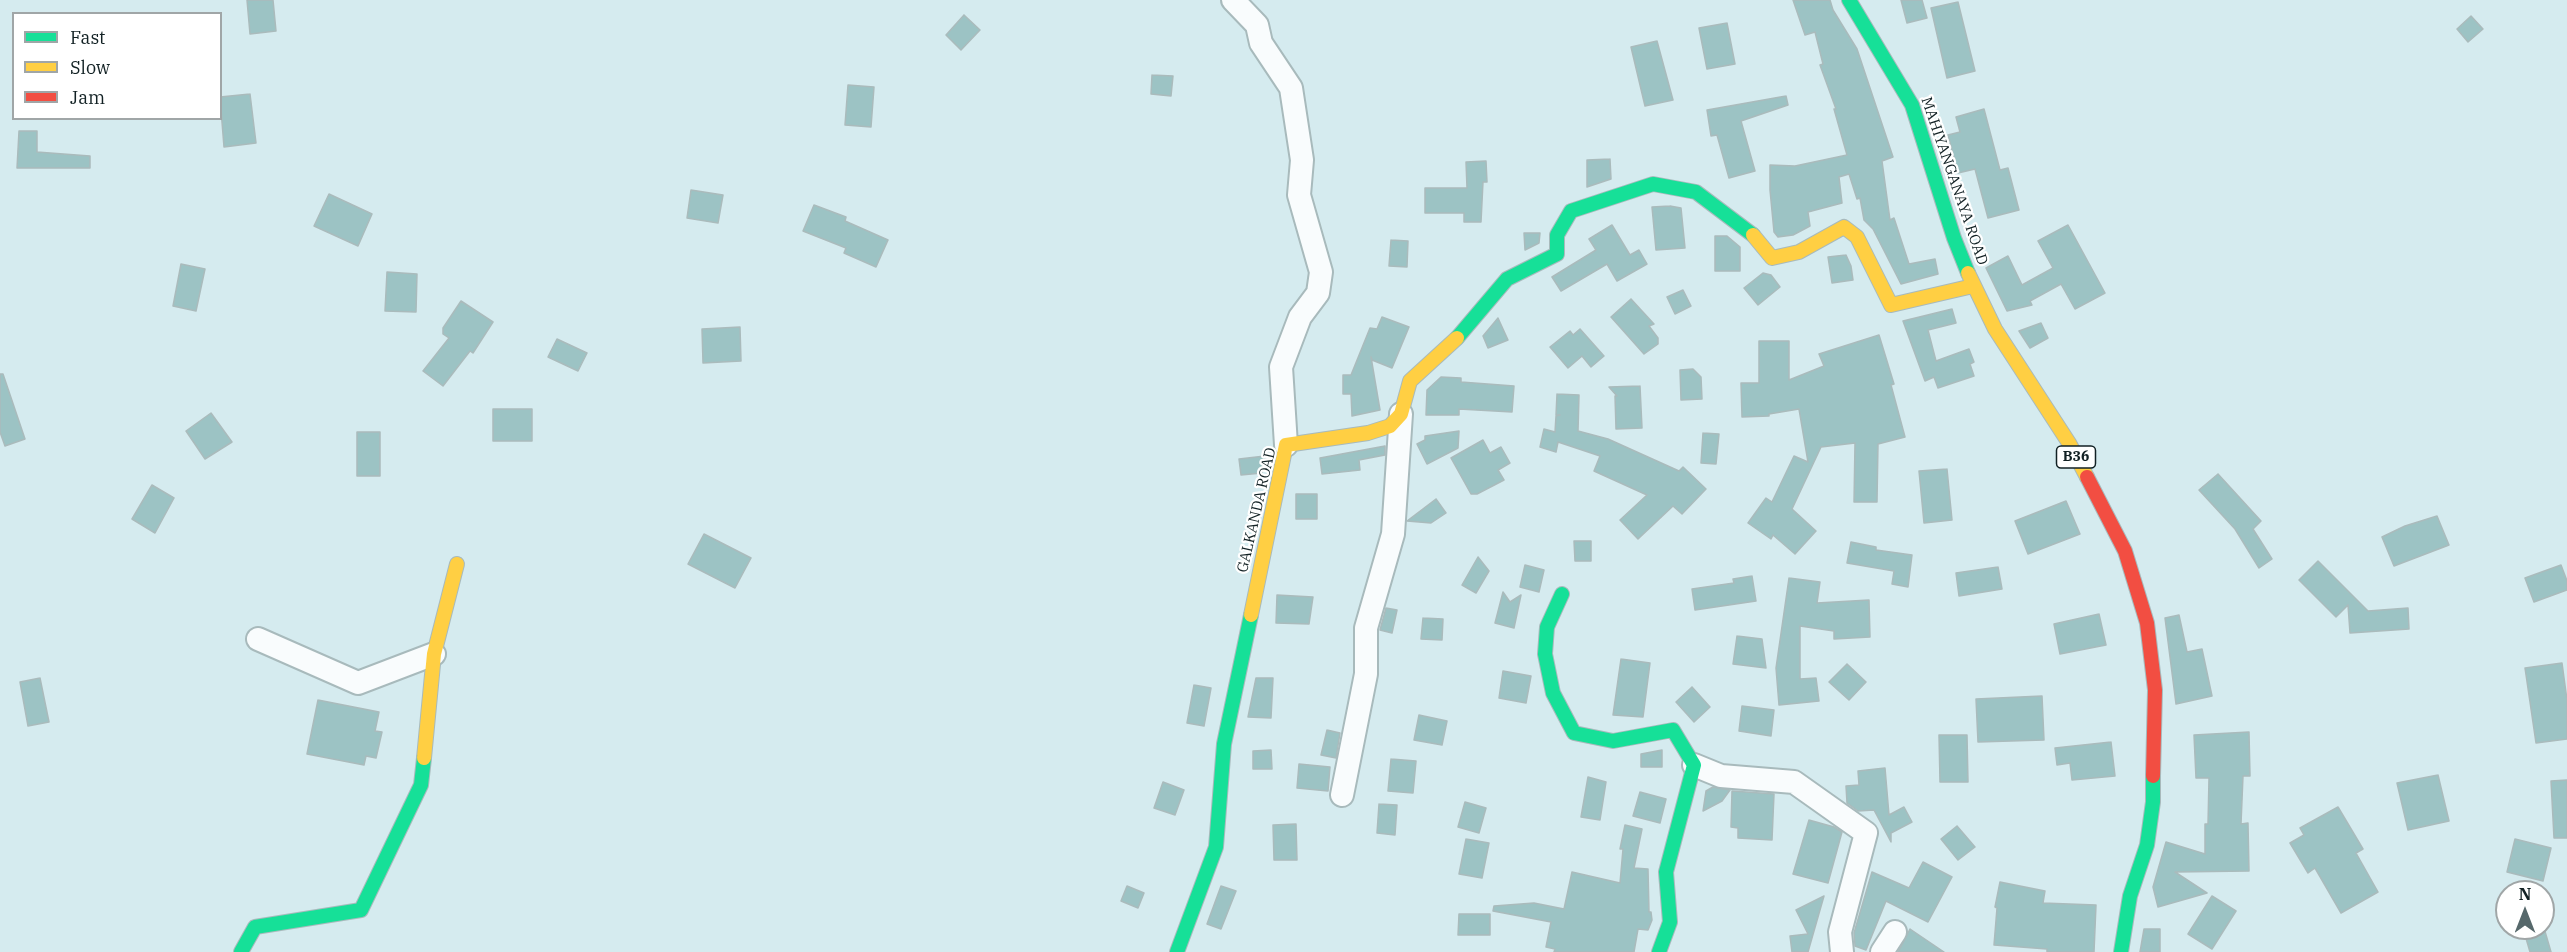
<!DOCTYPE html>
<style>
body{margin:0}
#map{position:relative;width:2567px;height:952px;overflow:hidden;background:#d5ebef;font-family:"IBM Plex Serif",serif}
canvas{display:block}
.legend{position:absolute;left:12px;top:12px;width:210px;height:108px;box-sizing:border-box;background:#fff;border:2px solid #a0a6a7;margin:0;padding:8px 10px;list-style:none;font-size:18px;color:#122124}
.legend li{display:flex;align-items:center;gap:12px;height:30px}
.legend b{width:30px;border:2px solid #a0a6a7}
.north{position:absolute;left:2495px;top:880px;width:60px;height:60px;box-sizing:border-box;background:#fff;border:2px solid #a0a6a7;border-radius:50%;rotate:0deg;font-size:16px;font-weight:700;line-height:24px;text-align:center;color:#122124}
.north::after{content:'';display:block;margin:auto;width:21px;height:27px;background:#56686b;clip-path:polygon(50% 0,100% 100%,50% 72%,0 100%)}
</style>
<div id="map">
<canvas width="2567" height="952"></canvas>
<ul class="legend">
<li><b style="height:8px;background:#16e098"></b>Fast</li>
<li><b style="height:8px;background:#ffcf43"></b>Slow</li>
<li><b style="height:8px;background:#f24e42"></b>Jam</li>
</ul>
<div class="north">N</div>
</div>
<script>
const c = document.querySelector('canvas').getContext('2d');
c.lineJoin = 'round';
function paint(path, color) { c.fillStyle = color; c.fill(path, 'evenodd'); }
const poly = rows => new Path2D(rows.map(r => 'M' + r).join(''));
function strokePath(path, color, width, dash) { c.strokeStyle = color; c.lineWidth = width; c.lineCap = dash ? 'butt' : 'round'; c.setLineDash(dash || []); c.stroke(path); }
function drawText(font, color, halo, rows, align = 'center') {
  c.font = font + ' "IBM Plex Serif",serif'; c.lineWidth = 4.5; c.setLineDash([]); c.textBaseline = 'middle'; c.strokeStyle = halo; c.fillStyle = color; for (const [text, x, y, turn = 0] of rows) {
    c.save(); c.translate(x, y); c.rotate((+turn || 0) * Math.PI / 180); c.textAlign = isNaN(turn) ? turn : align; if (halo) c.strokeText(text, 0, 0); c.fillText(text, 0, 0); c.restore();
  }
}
const building = poly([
 [247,0,273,0,276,31,250,34,247,0],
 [1793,0,1830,0,1833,10,1857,49,1893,157,1882,161,1890,220,1894,218,1909,264,1935,259,1938,274,1901,284,1873,229,1864,220,1860,198,1857,199,1849,174,1839,177,1842,203,1808,212,1810,226,1793,235,1778,237,1774,232,1770,190,1770,165,1795,166,1847,155,1834,109,1836,109,1820,65,1823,64,1815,32,1805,35,1793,0],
 [1901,0,1922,0,1927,18,1907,23,1901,0],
 [1958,2,1975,71,1947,78,1931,8,1958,2],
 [964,15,980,30,961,50,946,35,964,15],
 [2471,16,2483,29,2468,42,2457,29,2471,16],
 [1727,23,1735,64,1707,69,1699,28,1727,23],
 [1657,41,1673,100,1645,106,1631,47,1657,41],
 [1152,75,1173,76,1171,96,1151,94,1152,75],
 [848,85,874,87,871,127,845,125,848,85],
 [250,94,256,143,224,147,220,97,250,94],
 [1786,96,1788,105,1741,121,1755,171,1729,178,1717,135,1711,136,1707,110,1786,96],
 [1984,109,2000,170,2008,168,2019,210,1988,218,1975,169,1958,173,1948,135,1960,132,1956,117,1984,109],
 [19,131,37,131,37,152,90,156,90,168,17,168,19,131],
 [1610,159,1611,179,1587,187,1587,160,1610,159],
 [1486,161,1487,182,1483,182,1481,222,1464,222,1464,213,1425,213,1425,188,1467,188,1466,162,1486,161],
 [691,190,723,195,718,223,687,218,691,190],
 [329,194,372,214,358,246,314,226,329,194],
 [814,205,846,217,845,221,888,240,876,267,844,253,846,248,803,231,814,205],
 [1670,206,1681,208,1685,248,1656,250,1652,207,1670,206],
 [1612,225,1630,255,1639,250,1647,264,1617,281,1607,264,1561,291,1552,277,1596,250,1589,239,1612,225],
 [2068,225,2105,293,2075,309,2061,284,2030,301,2032,305,2007,311,1986,268,2008,256,2022,285,2053,268,2038,241,2068,225],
 [1524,233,1540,233,1539,243,1525,250,1524,233],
 [1715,236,1727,236,1740,247,1740,271,1715,271,1715,236],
 [1391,240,1408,241,1407,267,1389,266,1391,240],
 [1846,255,1851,266,1853,280,1832,283,1828,257,1846,255],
 [181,264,205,269,196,311,173,306,181,264],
 [387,272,417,274,416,312,385,311,387,272],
 [1763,273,1771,275,1780,287,1758,305,1744,288,1763,273],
 [1683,290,1691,306,1675,314,1667,297,1683,290],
 [1631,299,1654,324,1649,326,1658,338,1658,344,1644,354,1611,317,1631,299],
 [461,301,493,322,473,353,470,351,443,386,423,371,449,338,443,334,443,328,461,301],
 [1952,309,1956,323,1928,330,1936,361,1969,349,1974,362,1970,364,1974,376,1938,388,1934,377,1925,381,1903,321,1952,309],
 [1382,317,1409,327,1392,368,1372,360,1371,357,1380,410,1352,416,1351,394,1343,394,1343,375,1351,375,1370,328,1377,329,1382,317],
 [1498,318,1508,340,1488,348,1483,336,1498,318],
 [2041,323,2048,338,2030,348,2019,331,2041,323],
 [740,327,741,361,703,363,702,329,740,327],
 [1580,329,1604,356,1591,367,1582,356,1568,368,1550,347,1570,331,1573,335,1580,329],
 [1879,335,1894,384,1891,385,1905,437,1878,444,1877,502,1854,502,1855,443,1821,447,1792,509,1816,531,1795,554,1773,535,1771,539,1748,523,1766,498,1772,502,1794,456,1808,462,1799,409,1769,414,1769,416,1742,417,1741,383,1759,383,1759,341,1789,341,1789,380,1824,366,1819,354,1879,335],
 [557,339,587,353,578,371,548,357,557,339],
 [1693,369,1701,377,1702,399,1681,400,1680,370,1693,369],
 [0,374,3,374,25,439,5,446,0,432,0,374],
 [1441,377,1461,378,1461,382,1514,386,1512,412,1459,409,1459,415,1426,415,1427,390,1441,377],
 [1640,386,1642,428,1616,429,1615,396,1617,396,1609,387,1640,386],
 [1557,394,1579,395,1578,431,1608,439,1679,471,1683,467,1706,489,1682,514,1673,506,1638,539,1620,520,1647,495,1594,471,1600,456,1558,442,1556,452,1540,447,1544,429,1555,432,1556,416,1560,415,1556,415,1557,394],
 [493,409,532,409,532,441,493,441,493,409],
 [211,413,232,442,205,459,186,431,211,413],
 [1459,431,1458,448,1427,464,1417,444,1425,440,1425,436,1459,431],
 [357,432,380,432,380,476,357,476,357,432],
 [1703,433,1719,434,1716,464,1701,463,1703,433],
 [1483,440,1490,453,1501,447,1510,463,1498,470,1504,480,1477,494,1471,494,1451,458,1483,440],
 [1385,446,1385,455,1359,460,1360,470,1322,474,1320,458,1385,446],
 [1265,456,1262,473,1241,475,1239,459,1265,456],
 [1947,469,1952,520,1924,523,1919,471,1947,469],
 [2218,474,2261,521,2253,529,2272,559,2259,568,2235,529,2199,490,2218,474],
 [152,485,174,498,155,533,132,519,152,485],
 [1296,494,1317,494,1317,519,1296,519,1296,494],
 [1436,499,1446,513,1431,523,1407,521,1436,499],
 [2066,501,2080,534,2028,554,2015,521,2066,501],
 [2437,516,2449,545,2394,566,2382,537,2405,526,2437,516],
 [704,534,751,558,735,588,688,564,704,534],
 [1574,541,1591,541,1591,561,1575,561,1574,541],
 [1851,542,1876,547,1876,550,1912,555,1908,587,1892,584,1894,571,1847,563,1851,542],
 [1478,557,1489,571,1476,593,1462,585,1478,557],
 [2318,561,2368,611,2408,608,2409,629,2350,633,2348,605,2336,617,2299,580,2318,561],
 [1525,565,1544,570,1539,592,1520,587,1525,565],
 [2561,565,2567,581,2567,590,2534,602,2525,578,2561,565],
 [1998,567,2002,589,1959,596,1956,573,1998,567],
 [1752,576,1756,601,1695,610,1692,589,1734,583,1733,579,1752,576],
 [1789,578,1820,582,1817,603,1869,600,1870,637,1834,639,1834,631,1800,626,1800,679,1816,678,1819,701,1779,705,1776,668,1789,578],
 [1503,592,1510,602,1521,595,1514,628,1495,623,1503,592],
 [1277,595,1313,597,1309,624,1276,623,1277,595],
 [1386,608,1397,610,1392,633,1380,630,1386,608],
 [2099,614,2106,645,2060,654,2054,624,2099,614],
 [2179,615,2187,652,2202,649,2212,696,2176,704,2165,618,2179,615],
 [1423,618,1443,619,1442,640,1421,639,1423,618],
 [1737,636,1762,639,1766,668,1733,664,1737,636],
 [1621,659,1650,663,1643,717,1613,715,1621,659],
 [2562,663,2567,700,2567,739,2536,743,2525,668,2562,663],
 [1847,664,1866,682,1849,700,1829,682,1847,664],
 [1503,671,1531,676,1526,703,1499,698,1503,671],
 [40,678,49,722,28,726,20,682,40,678],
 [1256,678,1273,678,1271,718,1248,717,1256,678],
 [1194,685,1211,688,1204,726,1187,723,1194,685],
 [1692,687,1710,707,1694,722,1676,702,1692,687],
 [2042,696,2044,740,1978,742,1976,699,2042,696],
 [318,700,379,712,375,731,382,732,376,758,366,756,364,765,307,754,318,700],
 [1742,706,1774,710,1771,736,1739,731,1742,706],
 [1419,715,1447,721,1442,745,1414,740,1419,715],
 [1327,730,1340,733,1336,758,1321,755,1327,730],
 [2249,732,2250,776,2243,776,2241,824,2248,823,2249,871,2175,872,2207,893,2158,907,2153,887,2166,842,2205,854,2205,824,2208,824,2209,778,2196,778,2194,735,2249,732],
 [1939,735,1967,735,1968,782,1940,782,1939,735],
 [2111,742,2115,776,2072,780,2070,763,2057,765,2055,748,2111,742],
 [1271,750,1272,769,1253,769,1253,751,1271,750],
 [1662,750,1662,767,1641,767,1641,754,1662,750],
 [1391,759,1416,761,1413,793,1388,791,1391,759],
 [1299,764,1330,767,1328,791,1297,788,1299,764],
 [1885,768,1889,815,1904,807,1912,822,1891,833,1891,842,1874,810,1858,811,1847,803,1846,786,1859,785,1858,771,1885,768],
 [2438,775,2449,821,2408,830,2397,783,2438,775],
 [1588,777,1606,782,1600,820,1581,817,1588,777],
 [2567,780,2567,838,2554,838,2551,781,2567,780],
 [1163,782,1184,790,1175,815,1154,808,1163,782],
 [1713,787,1730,790,1722,801,1703,811,1706,791,1713,787],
 [1732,791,1774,794,1772,840,1738,838,1738,828,1731,827,1732,791],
 [1640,792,1666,799,1660,823,1633,816,1640,792],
 [1465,802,1486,808,1479,833,1458,827,1465,802],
 [1379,804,1397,805,1395,835,1377,833,1379,804],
 [2338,807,2363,849,2356,853,2378,892,2341,913,2315,868,2308,873,2290,843,2304,835,2300,828,2338,807],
 [1809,820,1834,827,1842,832,1828,883,1793,874,1809,820],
 [1296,824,1297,860,1274,860,1273,825,1296,824],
 [1625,825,1642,829,1634,868,1648,869,1649,912,1651,912,1652,920,1648,930,1638,929,1634,952,1554,952,1555,949,1546,947,1551,922,1493,911,1494,906,1534,903,1564,909,1572,872,1620,883,1623,849,1620,849,1625,825],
 [1957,826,1975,847,1958,860,1941,839,1957,826],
 [1466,839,1489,843,1482,878,1459,874,1466,839],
 [2515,839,2551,848,2543,881,2507,872,2515,839],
 [1923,862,1952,877,1928,922,1886,901,1866,950,1855,946,1854,933,1872,872,1909,888,1923,862],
 [2000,882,2045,891,2043,903,2096,905,2094,952,2047,952,2047,949,1994,945,1997,908,1995,907,2000,882],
 [1127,886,1144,893,1138,908,1121,901,1127,886],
 [1221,886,1236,891,1221,929,1207,924,1221,886],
 [1824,896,1808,952,1792,952,1790,936,1808,934,1796,910,1824,896],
 [2212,896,2236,911,2212,949,2188,934,2212,896],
 [1459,914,1490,914,1490,935,1458,935,1459,914],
 [2523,928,2544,928,2551,952,2530,952,2523,928],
 [1910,929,1944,952,1898,952,1910,929],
 [2144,929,2160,929,2160,952,2140,952,2144,929]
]);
const street = poly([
 [1233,0,1257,25,1261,43,1291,88,1302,160,1299,195,1321,272,1318,293,1300,317,1281,367,1286,445],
 [258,639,358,683,434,654],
 [1694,765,1721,776,1794,782,1866,833,1840,932,1842,952],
 [1342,795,1366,674,1366,628,1393,534,1401,414],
 [1882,952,1895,932]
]);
const fast = poly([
 [1849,0,1912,105,1954,238,1968,273],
 [1457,338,1507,279,1557,254,1557,235,1571,211,1653,184,1696,192,1753,235],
 [1562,594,1547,627,1545,654,1553,693,1574,733,1613,741,1673,730,1694,765,1666,872,1670,922,1659,952],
 [241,952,255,927,361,910,421,785,424,758],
 [1177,952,1216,847,1224,744,1251,615],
 [2121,952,2130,896,2147,845,2153,802,2153,776]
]);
const slow = poly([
 [1753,235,1772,258,1799,252,1844,227,1857,237,1891,305,1973,286],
 [1968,273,1995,329,2069,443,2087,477],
 [1251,615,1286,445,1368,433,1390,426,1401,414,1410,381,1457,338],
 [424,758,434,654,457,564]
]);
const jam = poly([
 [2087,477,2125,551,2147,623,2155,690,2153,776]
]);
const shields = [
 [2076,457,39]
];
const shieldNames = [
 ["B36",2076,457]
];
const streetNames = [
 ["MAHIYANGANAYA ROAD",1954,181,71],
 ["GALKANDA ROAD",1257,510,-77]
];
paint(building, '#9cc3c4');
strokePath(building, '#aabbbc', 1.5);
strokePath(street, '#a8babc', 26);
strokePath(fast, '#a8babc', 16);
strokePath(slow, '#a8babc', 16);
strokePath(jam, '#a8babc', 16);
strokePath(street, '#f9fcfd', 22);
strokePath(fast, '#16e098', 14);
strokePath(slow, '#ffcf43', 14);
strokePath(jam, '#f24e42', 14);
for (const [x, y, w] of shields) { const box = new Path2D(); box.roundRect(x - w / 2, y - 11, w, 22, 4.5); c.fillStyle = '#fff'; c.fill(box); strokePath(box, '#122124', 1.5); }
drawText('bold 14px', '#122124', null, shieldNames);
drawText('15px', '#122124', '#fff', streetNames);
</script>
